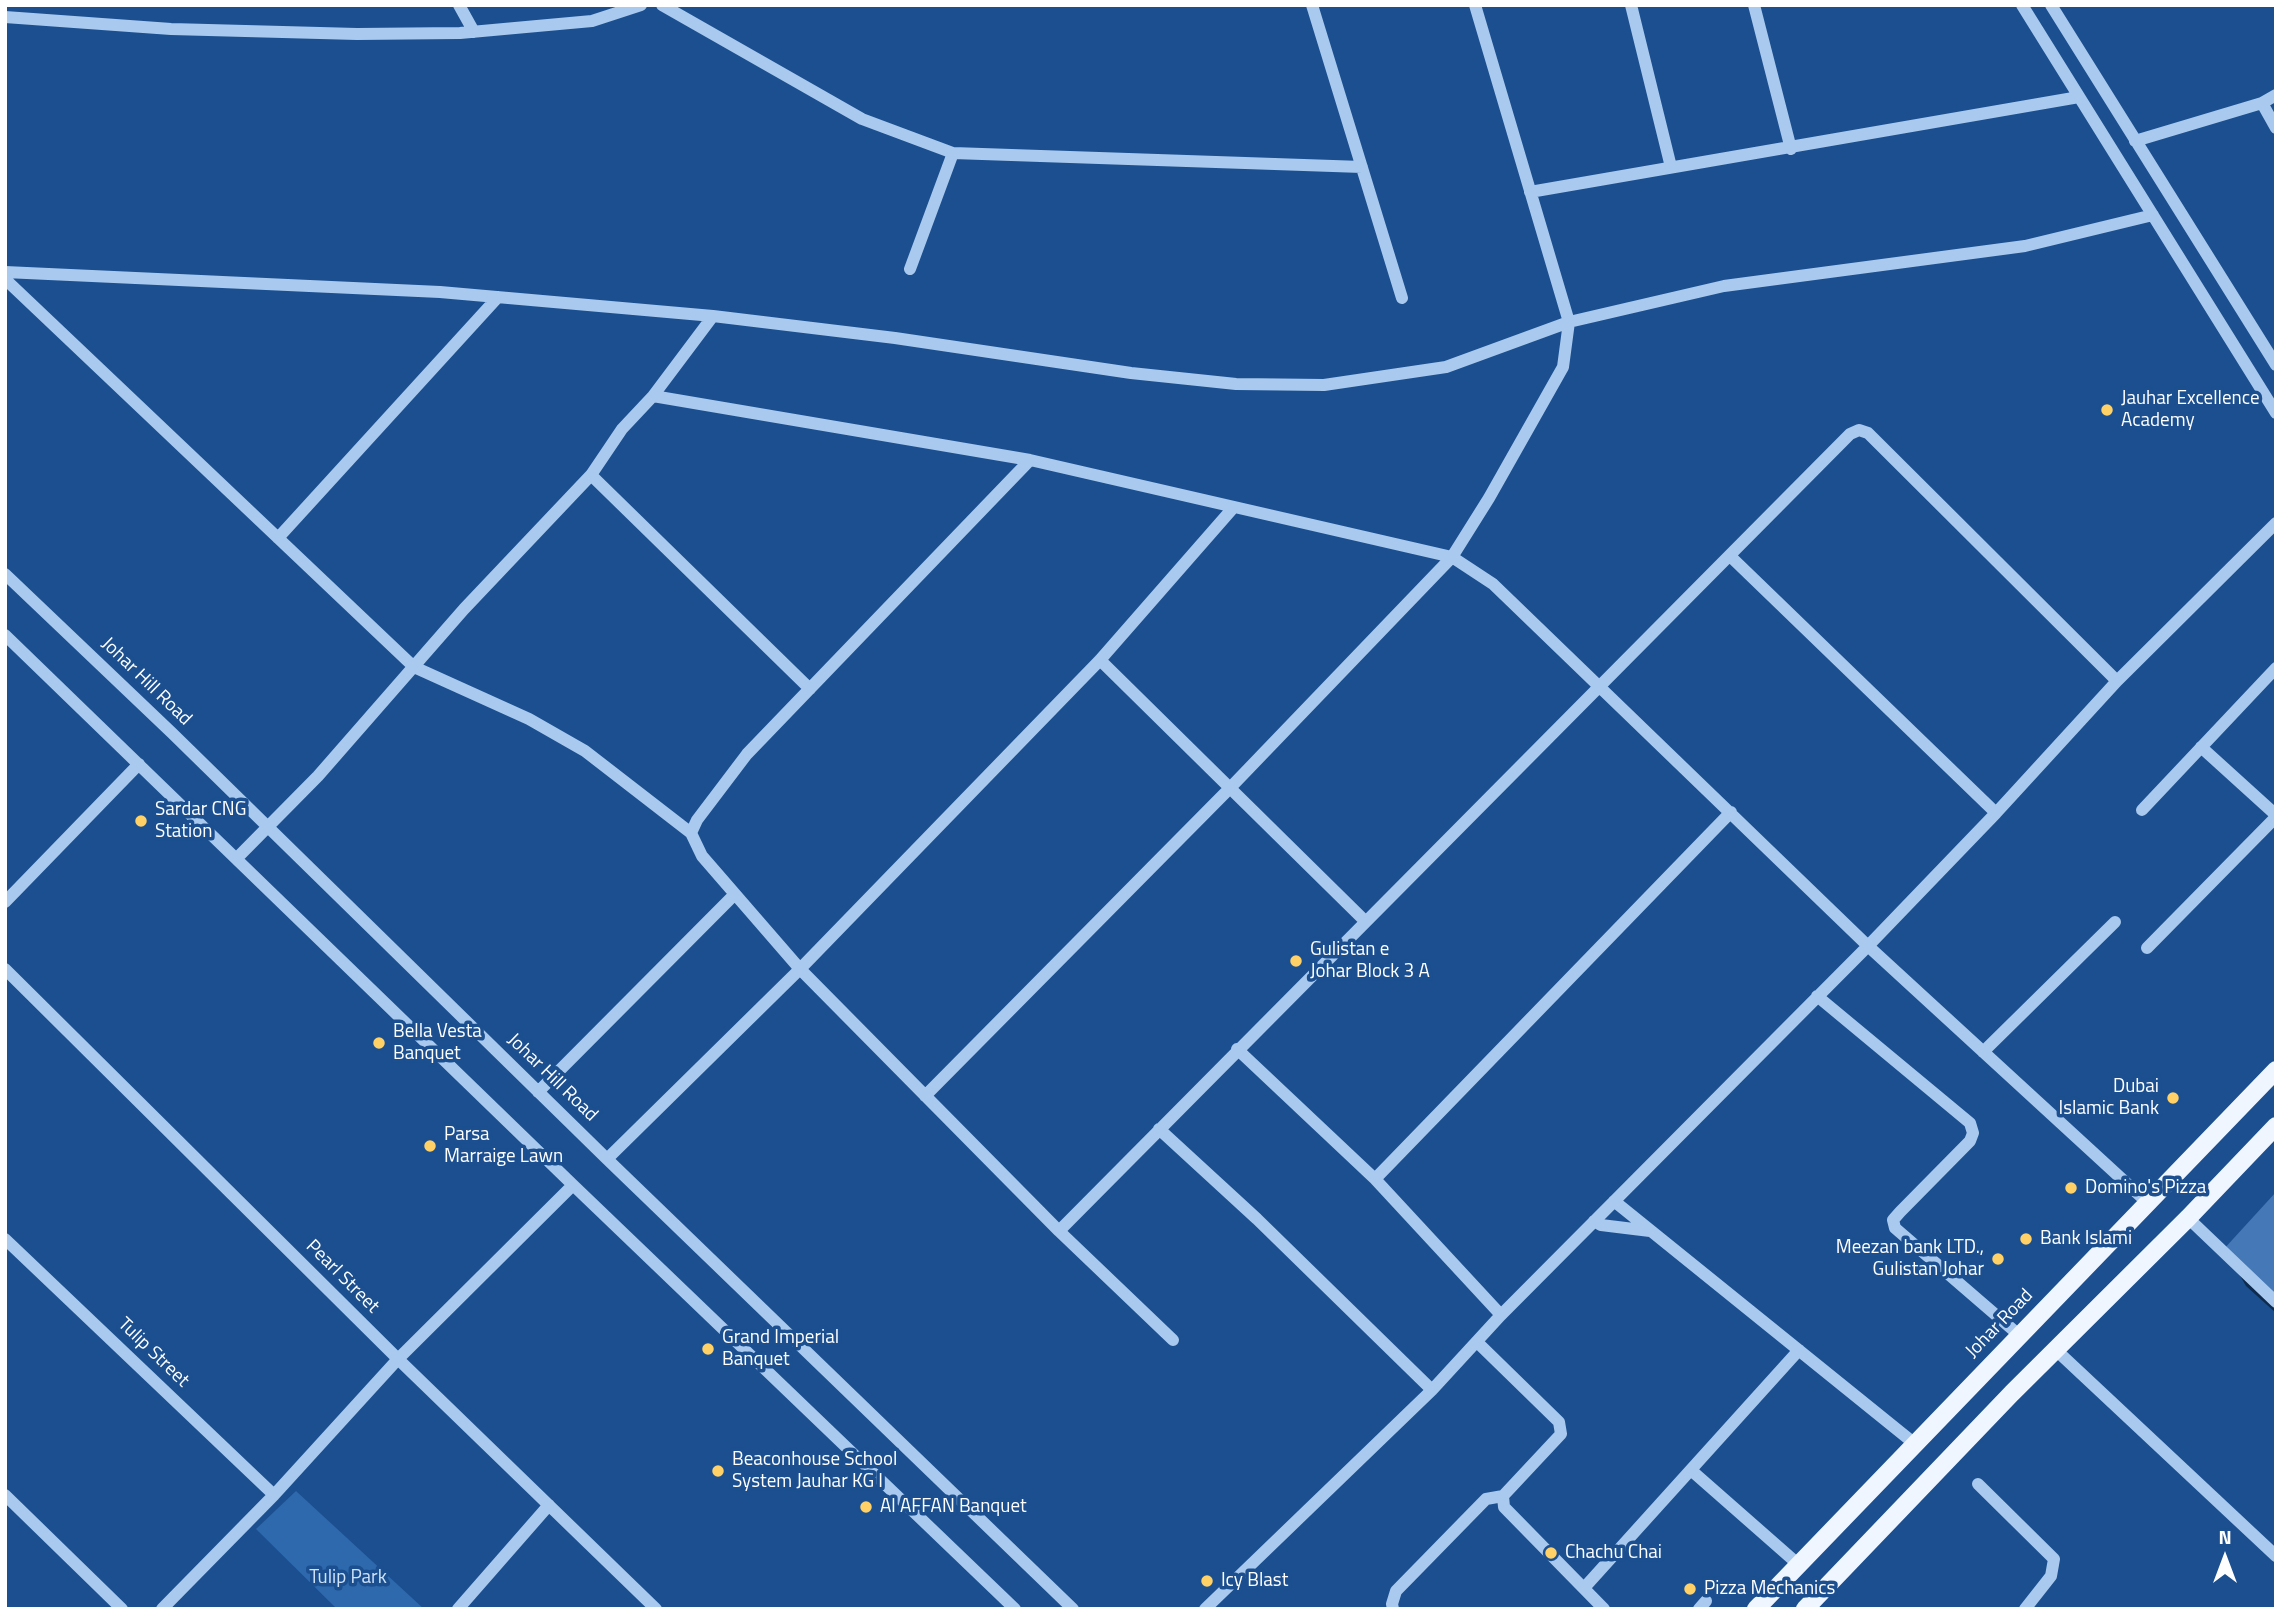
<!DOCTYPE html>
<style>
body{margin:0}
#map{position:relative;width:2281px;height:1614px;overflow:hidden;background:#1b4f8f;font-family:"Titillium Web",sans-serif}
canvas{display:block}
.frame{position:absolute;inset:0;border:7px solid #fff;pointer-events:none}
.north{position:absolute;left:2190px;top:1523px;width:70px;height:70px;-webkit-text-stroke:5px #1b4f8f;paint-order:stroke;rotate:0deg;font-size:19px;font-weight:700;line-height:28px;text-align:center;color:#fff}
.north::after{content:'';display:block;margin:auto;width:24px;height:32px;background:#fff;clip-path:polygon(50% 0,100% 100%,50% 72%,0 100%)}
</style>
<div id="map">
<canvas width="2281" height="1614"></canvas>
<div class="frame"></div>
<div class="north">N</div>
</div>
<script>
const c = document.querySelector('canvas').getContext('2d');
c.lineJoin = 'round';
function paint(path, color) { c.fillStyle = color; c.fill(path, 'evenodd'); }
const poly = rows => new Path2D(rows.map(r => 'M' + r).join(''));
function strokePath(path, color, width, dash) { c.strokeStyle = color; c.lineWidth = width; c.lineCap = dash ? 'butt' : 'round'; c.setLineDash(dash || []); c.stroke(path); }
function drawText(font, color, halo, rows, align = 'center') {
  c.font = font + ' "Titillium Web",sans-serif'; c.lineWidth = 7; c.setLineDash([]); c.textBaseline = 'middle'; c.strokeStyle = halo; c.fillStyle = color; for (const [text, x, y, turn = 0] of rows) {
    c.save(); c.translate(x, y); c.rotate((+turn || 0) * Math.PI / 180); c.textAlign = isNaN(turn) ? turn : align; if (halo) c.strokeText(text, 0, 0); c.fillText(text, 0, 0); c.restore();
  }
}
const green = poly([
 [296,1491,424,1609,337,1609,256,1529]
]);
const shadow = poly([
 [2276,1194,2276,1313,2246,1286,2225,1250]
]);
const building = poly([
 [2276,1192,2276,1298,2223,1250]
]);
const minor = poly([
 [459,5,474,32],
 [662,5,862,119,953,153,1362,167],
 [1312,5,1402,298],
 [1631,5,1671,167],
 [1754,5,1791,149],
 [2022,5,2276,413],
 [2051,5,2276,365],
 [5,17,171,29,357,34,460,33,592,21,641,5],
 [2262,103,2276,128],
 [2135,141,2262,103,2276,95],
 [1530,192,2079,97],
 [910,269,953,153],
 [5,272,440,292,713,316],
 [5,279,414,667,529,719,585,751,691,833],
 [653,396,713,316,895,338,1131,373,1236,384,1324,385,1446,367,1569,322,1724,286,2025,246,2153,215],
 [1030,460,747,754,697,820,691,833,702,856,800,969,1059,1231,1173,1340],
 [591,475,810,689],
 [278,538,498,297],
 [1730,556,1996,813],
 [5,574,172,733,607,1159,1073,1609],
 [5,635,573,1185,1015,1609],
 [1100,660,1365,921],
 [2201,747,2276,815],
 [2142,810,2276,668],
 [237,858,318,776,464,609,591,475,622,429,653,396,1030,460,1452,557,1493,584,1868,946,2148,1203],
 [5,902,139,764],
 [2147,948,2276,817],
 [5,969,398,1359,656,1609],
 [1817,996,1970,1123,1973,1133,1970,1141,1900,1212,1893,1220,1895,1228,2019,1335],
 [1237,1049,1375,1179,1501,1315],
 [1983,1052,2115,922],
 [538,1092,735,894],
 [925,1096,1230,788,1452,557,1489,498,1563,367,1569,322,1475,5],
 [1159,1129,1257,1219,1432,1390],
 [607,1159,800,969,1100,660,1233,508],
 [1375,1179,1731,812],
 [1614,1201,1915,1444],
 [2188,1218,2276,1302],
 [1594,1221,1601,1225,1650,1231],
 [1059,1231,1850,434,1859,430,1868,433,2117,681],
 [5,1239,274,1495],
 [1477,1342,1559,1422,1561,1434,1503,1496,1504,1507,1604,1609],
 [2056,1350,2276,1556],
 [1692,1471,1799,1565],
 [1978,1484,2054,1559,2051,1576,2025,1609],
 [5,1495,122,1609],
 [1584,1588,1799,1350],
 [162,1609,274,1495,398,1359,573,1185],
 [458,1609,549,1505],
 [1205,1609,1432,1390,1501,1315,1868,946,1996,813,2117,681,2276,523],
 [1393,1609,1392,1604,1396,1591,1486,1499,1503,1496],
 [1699,1609,1706,1601]
]);
const major = poly([
 [1756,1609,2276,1070],
 [1805,1609,2012,1393,2188,1218,2276,1126]
]);
const markers = [
 [2107,410,7,"#ffd166"],
 [141,821,7,"#ffd166"],
 [1296,961,7,"#ffd166"],
 [379,1043,7,"#ffd166"],
 [2173,1098,7,"#ffd166"],
 [430,1146,7,"#ffd166"],
 [2071,1188,7,"#ffd166"],
 [2026,1239,7,"#ffd166"],
 [1998,1259,7,"#ffd166"],
 [708,1349,7,"#ffd166"],
 [718,1471,7,"#ffd166"],
 [866,1507,7,"#ffd166"],
 [1551,1553,7,"#ffd166"],
 [1207,1581,7,"#ffd166"],
 [1690,1589,7,"#ffd166"]
];
const poiNames = [
 ["Jauhar Excellence",2121,399],
 ["Academy",2121,421],
 ["Sardar CNG",155,810],
 ["Station",155,832],
 ["Gulistan e",1310,950],
 ["Johar Block 3 A",1310,972],
 ["Bella Vesta",393,1032],
 ["Banquet",393,1054],
 ["Dubai",2159,1087,"right"],
 ["Islamic Bank",2159,1109,"right"],
 ["Parsa",444,1135],
 ["Marraige Lawn",444,1157],
 ["Domino's Pizza",2085,1188],
 ["Bank Islami",2040,1239],
 ["Meezan bank LTD.,",1984,1248,"right"],
 ["Gulistan Johar",1984,1270,"right"],
 ["Grand Imperial",722,1338],
 ["Banquet",722,1360],
 ["Beaconhouse School",732,1460],
 ["System Jauhar KG I",732,1482],
 ["Al AFFAN Banquet",880,1507],
 ["Chachu Chai",1565,1553],
 ["Icy Blast",1221,1581],
 ["Pizza Mechanics",1704,1589]
];
const streetNames = [
 ["Johar Hill Road",146,682,44],
 ["Johar Hill Road",552,1078,44],
 ["Pearl Street",342,1277,45],
 ["Johar Road",2000,1324,-46],
 ["Tulip Street",153,1353,44]
];
const parkNames = [
 ["Tulip Park",348,1578]
];
paint(green, '#2e69ad');
paint(shadow, '#0007');
paint(building, '#4478b7');
strokePath(minor, '#a9c9ee', 12);
strokePath(major, '#f0f6ff', 18);
for (const [x, y, r, color] of markers) { const dot = new Path2D(); dot.arc(x, y, r, 0, 2 * Math.PI); c.fillStyle = color; c.fill(dot); strokePath(dot, '#1b4f8f', 2.5); }
drawText('19px', '#fff', '#1b4f8f', poiNames, 'left');
drawText('19px', '#fff', '#1b4f8f', streetNames);
drawText('19px', '#cfe3fa', '#1b4f8f', parkNames);
</script>
